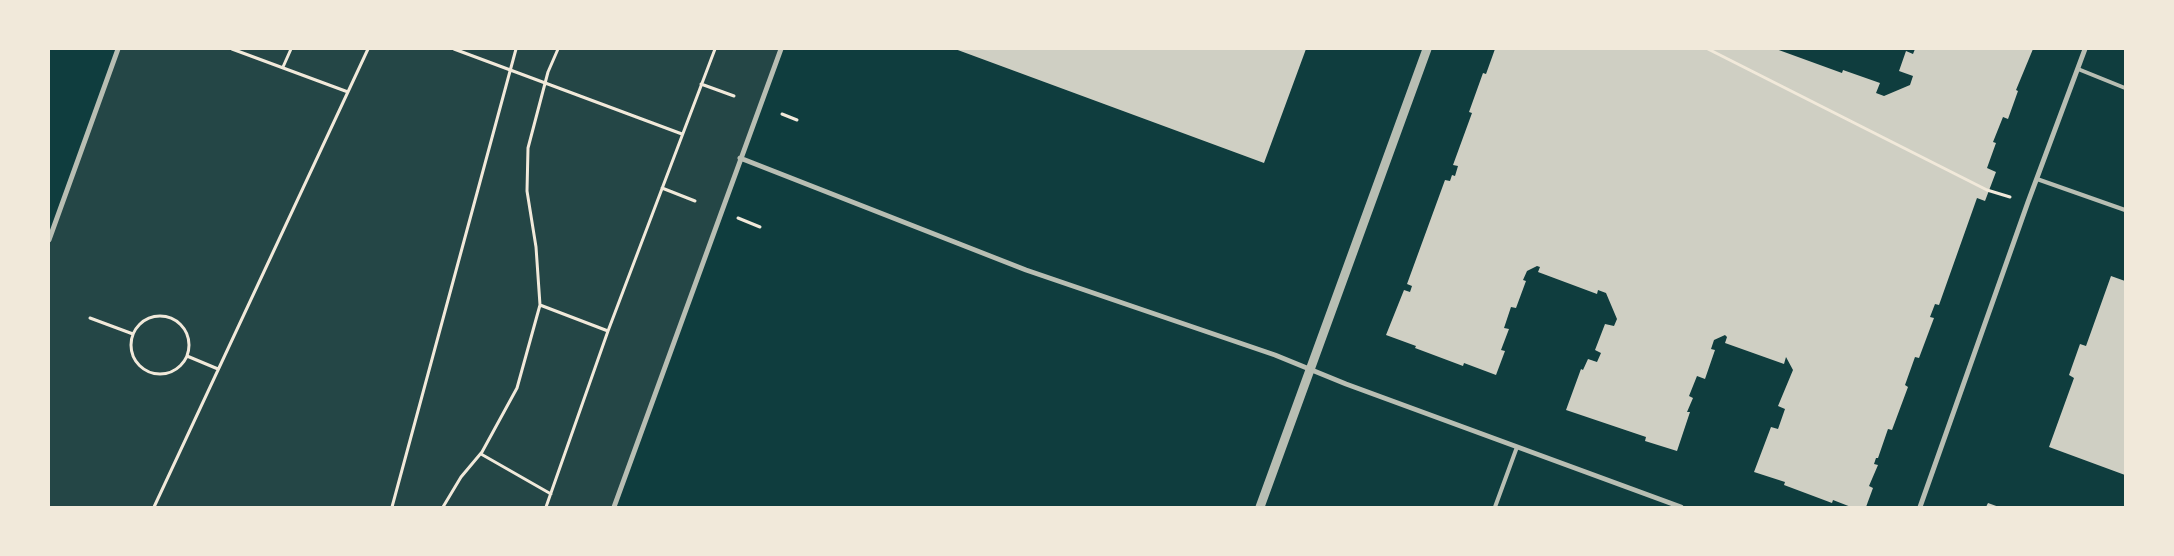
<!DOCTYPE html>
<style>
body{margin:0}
#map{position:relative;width:2174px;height:556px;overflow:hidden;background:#0f3d3e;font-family:"Noto Sans",sans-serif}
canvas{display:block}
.frame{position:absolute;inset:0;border:50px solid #f1e9da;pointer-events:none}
</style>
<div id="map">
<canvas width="2174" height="556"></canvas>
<div class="frame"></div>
</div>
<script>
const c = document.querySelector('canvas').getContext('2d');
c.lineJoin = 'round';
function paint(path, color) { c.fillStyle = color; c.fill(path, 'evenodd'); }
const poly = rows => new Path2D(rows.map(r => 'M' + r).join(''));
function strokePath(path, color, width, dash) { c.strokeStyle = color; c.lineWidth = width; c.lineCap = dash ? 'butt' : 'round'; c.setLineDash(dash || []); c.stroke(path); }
const green = poly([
 [118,49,781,49,614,507,49,507,49,239]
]);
const building = poly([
 [955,49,1306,49,1264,163],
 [1495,49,1776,49,1842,73,1843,70,1880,83,1876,93,1884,96,1910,85,1913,76,1899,71,1906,51,1913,54,1915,49,2033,49,2016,90,2018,91,2008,119,2003,117,1993,142,1996,143,1987,168,1996,172,1985,201,1977,198,1939,305,1935,304,1930,317,1934,318,1919,358,1915,357,1905,385,1908,387,1892,430,1888,429,1878,458,1876,458,1874,464,1878,465,1869,486,1873,488,1866,507,1851,507,1833,500,1832,503,1784,485,1785,482,1754,472,1771,427,1778,429,1785,409,1778,406,1793,370,1786,357,1784,364,1725,343,1727,337,1725,335,1714,340,1711,349,1715,350,1705,379,1697,376,1689,396,1693,398,1687,412,1690,412,1677,451,1645,441,1646,437,1566,410,1581,369,1583,370,1588,359,1597,362,1601,353,1595,350,1605,324,1614,326,1617,319,1606,293,1598,290,1597,294,1538,272,1540,267,1537,266,1527,271,1523,280,1526,281,1516,308,1511,307,1504,328,1509,329,1501,350,1505,351,1496,375,1464,363,1463,366,1415,348,1416,346,1386,335,1404,290,1410,292,1412,286,1407,284,1445,180,1450,181,1452,175,1455,176,1458,166,1453,165,1472,113,1469,112,1483,73,1486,74],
 [2111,276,2125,281,2125,475,2049,447,2074,378,2069,375,2080,344,2086,346],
 [1988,503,1999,507,1986,507]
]);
const path = poly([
 [232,49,348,92],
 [454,49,682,134],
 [1708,49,1987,190,2010,197],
 [283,67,291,49],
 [701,84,734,96],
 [782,114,797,120],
 [662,188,695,201],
 [738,218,760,227],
 [540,305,536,247,527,191,528,148,548,72,558,49],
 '131 345a29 29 0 1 1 58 0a29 29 0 1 1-58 0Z',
 [90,318,133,334],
 [187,356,218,369],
 [481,454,551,494],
 [154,507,368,49],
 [392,507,516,49],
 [443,507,461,477,482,452,517,388,540,305,608,331],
 [546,507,608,331,715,49]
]);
const service = poly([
 [2078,69,2125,88],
 [2037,179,2125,210],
 [1495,507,1517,447]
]);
const minor = poly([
 [740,158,1026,270,1275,355,1346,384,1681,507],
 [49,240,118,49],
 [614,507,781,49],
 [1920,507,2028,202,2085,49]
]);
const tertiary = poly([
 [1260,507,1427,49]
]);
paint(green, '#244646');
paint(building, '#cfcfc3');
strokePath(path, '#f1e9da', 3);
strokePath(service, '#b8beb3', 4);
strokePath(minor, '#b8beb3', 5);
strokePath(tertiary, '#b8beb3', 9);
</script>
